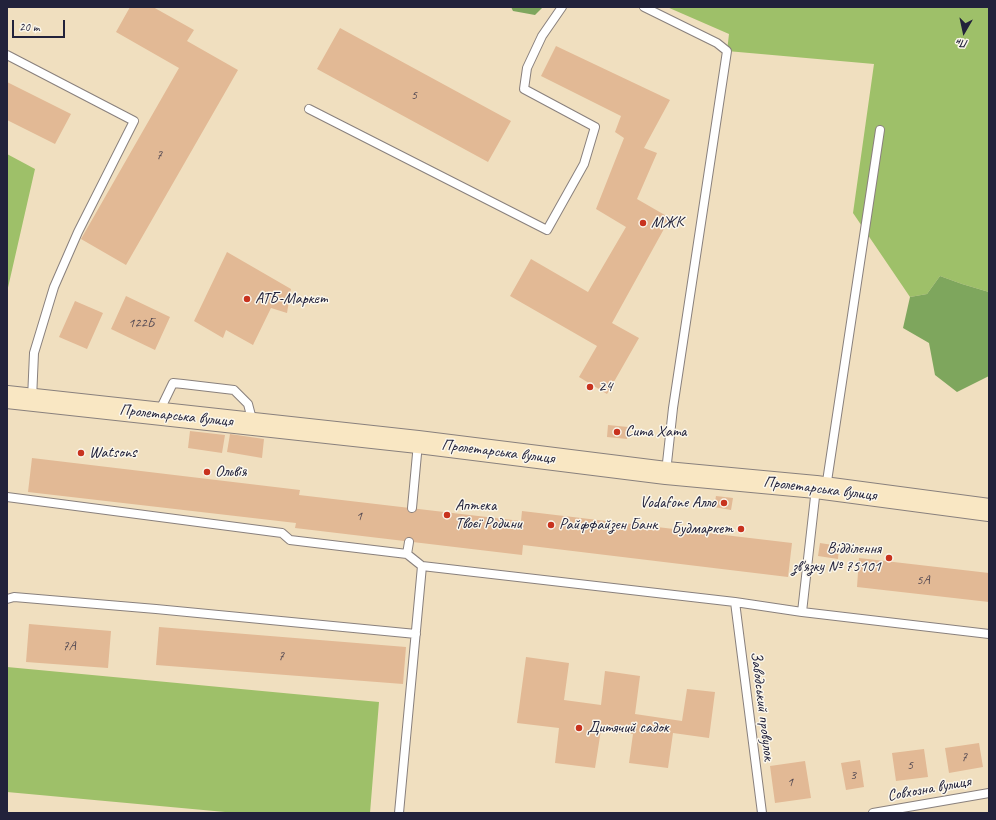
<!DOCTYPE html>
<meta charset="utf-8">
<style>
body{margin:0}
#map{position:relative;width:996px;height:820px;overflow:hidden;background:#f0dfbf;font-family:Caveat,sans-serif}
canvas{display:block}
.frame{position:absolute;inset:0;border:8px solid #22223b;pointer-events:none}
.north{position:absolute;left:944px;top:12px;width:40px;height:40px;-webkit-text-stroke:3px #fbf7ec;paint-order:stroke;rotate:189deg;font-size:11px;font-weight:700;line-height:16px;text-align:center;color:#22223b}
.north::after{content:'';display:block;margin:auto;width:14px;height:18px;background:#22223b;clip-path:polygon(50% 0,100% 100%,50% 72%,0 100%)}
.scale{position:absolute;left:12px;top:20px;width:53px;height:18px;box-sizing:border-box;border:2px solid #22223b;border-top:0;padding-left:5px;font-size:12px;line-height:14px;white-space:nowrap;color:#22223b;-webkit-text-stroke:3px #fbf7ec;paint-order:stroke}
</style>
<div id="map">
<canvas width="996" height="820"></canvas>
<div class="frame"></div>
<div class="north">Пн</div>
<div class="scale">20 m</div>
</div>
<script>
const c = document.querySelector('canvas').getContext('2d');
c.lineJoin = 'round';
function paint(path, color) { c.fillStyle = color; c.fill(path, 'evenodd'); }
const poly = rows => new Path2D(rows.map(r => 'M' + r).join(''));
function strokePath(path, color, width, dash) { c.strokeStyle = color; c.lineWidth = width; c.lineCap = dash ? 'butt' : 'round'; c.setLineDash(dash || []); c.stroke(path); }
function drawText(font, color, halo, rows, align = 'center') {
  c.font = font + ' Caveat,sans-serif'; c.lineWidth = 3; c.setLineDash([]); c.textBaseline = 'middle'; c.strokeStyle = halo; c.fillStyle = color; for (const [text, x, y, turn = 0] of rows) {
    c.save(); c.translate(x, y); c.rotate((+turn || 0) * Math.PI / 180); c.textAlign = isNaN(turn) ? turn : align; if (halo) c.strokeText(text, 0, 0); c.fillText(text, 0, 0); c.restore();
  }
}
const green = poly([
 [667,7,989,7,989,292,962,284,940,276,927,294,910,297,853,213,874,64,727,51,729,34],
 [7,154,35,169,7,292],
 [7,667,379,702,370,813,236,813,7,792]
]);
const forest = poly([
 [511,7,543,7,535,15,513,11],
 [940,276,962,284,989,292,989,376,957,392,935,375,929,343,903,328,910,297,927,294]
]);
const building = poly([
 [130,7,153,7,194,30,187,41,238,70,126,265,81,239,179,68,116,32],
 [340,28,511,121,488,162,317,69],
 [556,46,670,100,644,148,657,153,637,199,670,218,612,323,639,338,607,394,579,377,597,346,510,296,531,259,588,292,626,227,596,209,624,138,615,132,621,116,541,76],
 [7,82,71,114,55,144,7,120],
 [227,252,291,289,287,313,271,308,253,345,226,330,223,338,194,321],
 [126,296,170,317,155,350,111,329],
 [75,301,103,313,87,349,59,337],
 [608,425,628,427,627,439,607,437],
 [190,431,225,435,222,453,188,448],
 [230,434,264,439,262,458,227,452],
 [32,458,300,490,299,495,521,521,522,511,792,543,788,577,523,545,522,555,295,528,296,523,28,492],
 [716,496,733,498,731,510,714,507],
 [820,543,839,546,838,559,818,556],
 [859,558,989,573,989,602,857,587],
 [29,624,111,631,108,668,26,662],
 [159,627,406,647,403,684,156,665],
 [526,657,569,663,564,700,601,705,605,671,640,676,635,714,682,721,687,689,715,692,709,738,673,733,668,768,629,763,633,734,601,730,595,768,555,763,559,728,517,723],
 [979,743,983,767,949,773,945,748],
 [924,749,928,777,896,781,892,753],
 [860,760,864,787,846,790,841,763],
 [805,761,811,798,775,803,770,766]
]);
const lane = poly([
 [644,7,717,43,727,51,673,408,666,472],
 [7,55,134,121,78,232,54,287,34,353,32,399],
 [309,109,547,230,584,164,595,127,524,89,527,68,542,36,562,7],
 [159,412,173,383,183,384,234,390,248,404,253,423],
 [826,488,880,130],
 [7,497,282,533,290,540,407,554,422,566,735,602,802,612,989,634],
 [412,508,418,443],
 [407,554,409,542],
 [7,599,14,597,156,609,416,634],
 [735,602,762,813],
 [802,612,816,488],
 [399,813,422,566],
 [873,813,989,793]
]);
const secondary = poly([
 [7,397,418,442,666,473,816,487,989,510]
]);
const markers = [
 [643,223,4,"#c8321e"],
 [247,299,4,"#c8321e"],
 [590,387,4,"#c8321e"],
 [617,432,4,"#c8321e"],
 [81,453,4,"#c8321e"],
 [207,472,4,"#c8321e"],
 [724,503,4,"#c8321e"],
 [447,515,4,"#c8321e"],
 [551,525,4,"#c8321e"],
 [741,529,4,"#c8321e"],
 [889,558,4,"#c8321e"],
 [579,728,4,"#c8321e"]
];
const numberNames = [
 ["5",414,95],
 ["7",159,155],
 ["122Б",141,323],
 ["1",359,516],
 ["5А",923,580],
 ["7А",69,646],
 ["7",281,656],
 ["7",964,757],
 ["5",910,765],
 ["3",853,775],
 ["1",790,782]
];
const poiNames = [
 ["МЖК",651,223],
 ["АТБ-Маркет",255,299],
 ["24",598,387],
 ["Сита Хата",625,432],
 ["Watsons",89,453],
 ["Ольвія",215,472],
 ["Vodafone Алло",716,503,"right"],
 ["Аптека",455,506],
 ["Твоєї Родини",455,524],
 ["Райффайзен Банк",559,525],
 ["Будмаркет",733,529,"right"],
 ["Відділення",881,549,"right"],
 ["зв'язку № 75101",881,567,"right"],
 ["Дитячий садок",587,728]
];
const streetNames = [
 ["Пролетарська вулиця",176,416,6],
 ["Пролетарська вулиця",498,452,7],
 ["Пролетарська вулиця",820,489,7],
 ["Заводський провулок",762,706,83],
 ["Совхозна вулиця",929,789,-10]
];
paint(green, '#9ec069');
paint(forest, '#7ea65d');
paint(building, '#e2b995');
strokePath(lane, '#89807d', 10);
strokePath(secondary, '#89807d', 24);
strokePath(lane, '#fff', 8);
strokePath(secondary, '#f9e7c3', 22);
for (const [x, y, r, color] of markers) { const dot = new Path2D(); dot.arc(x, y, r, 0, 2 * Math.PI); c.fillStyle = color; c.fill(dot); strokePath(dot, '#fbf7ec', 1.5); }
drawText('14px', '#524852', null, numberNames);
drawText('16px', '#22223b', '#fbf7ec', poiNames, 'left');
drawText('16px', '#22223b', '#fbf7ec', streetNames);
</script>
